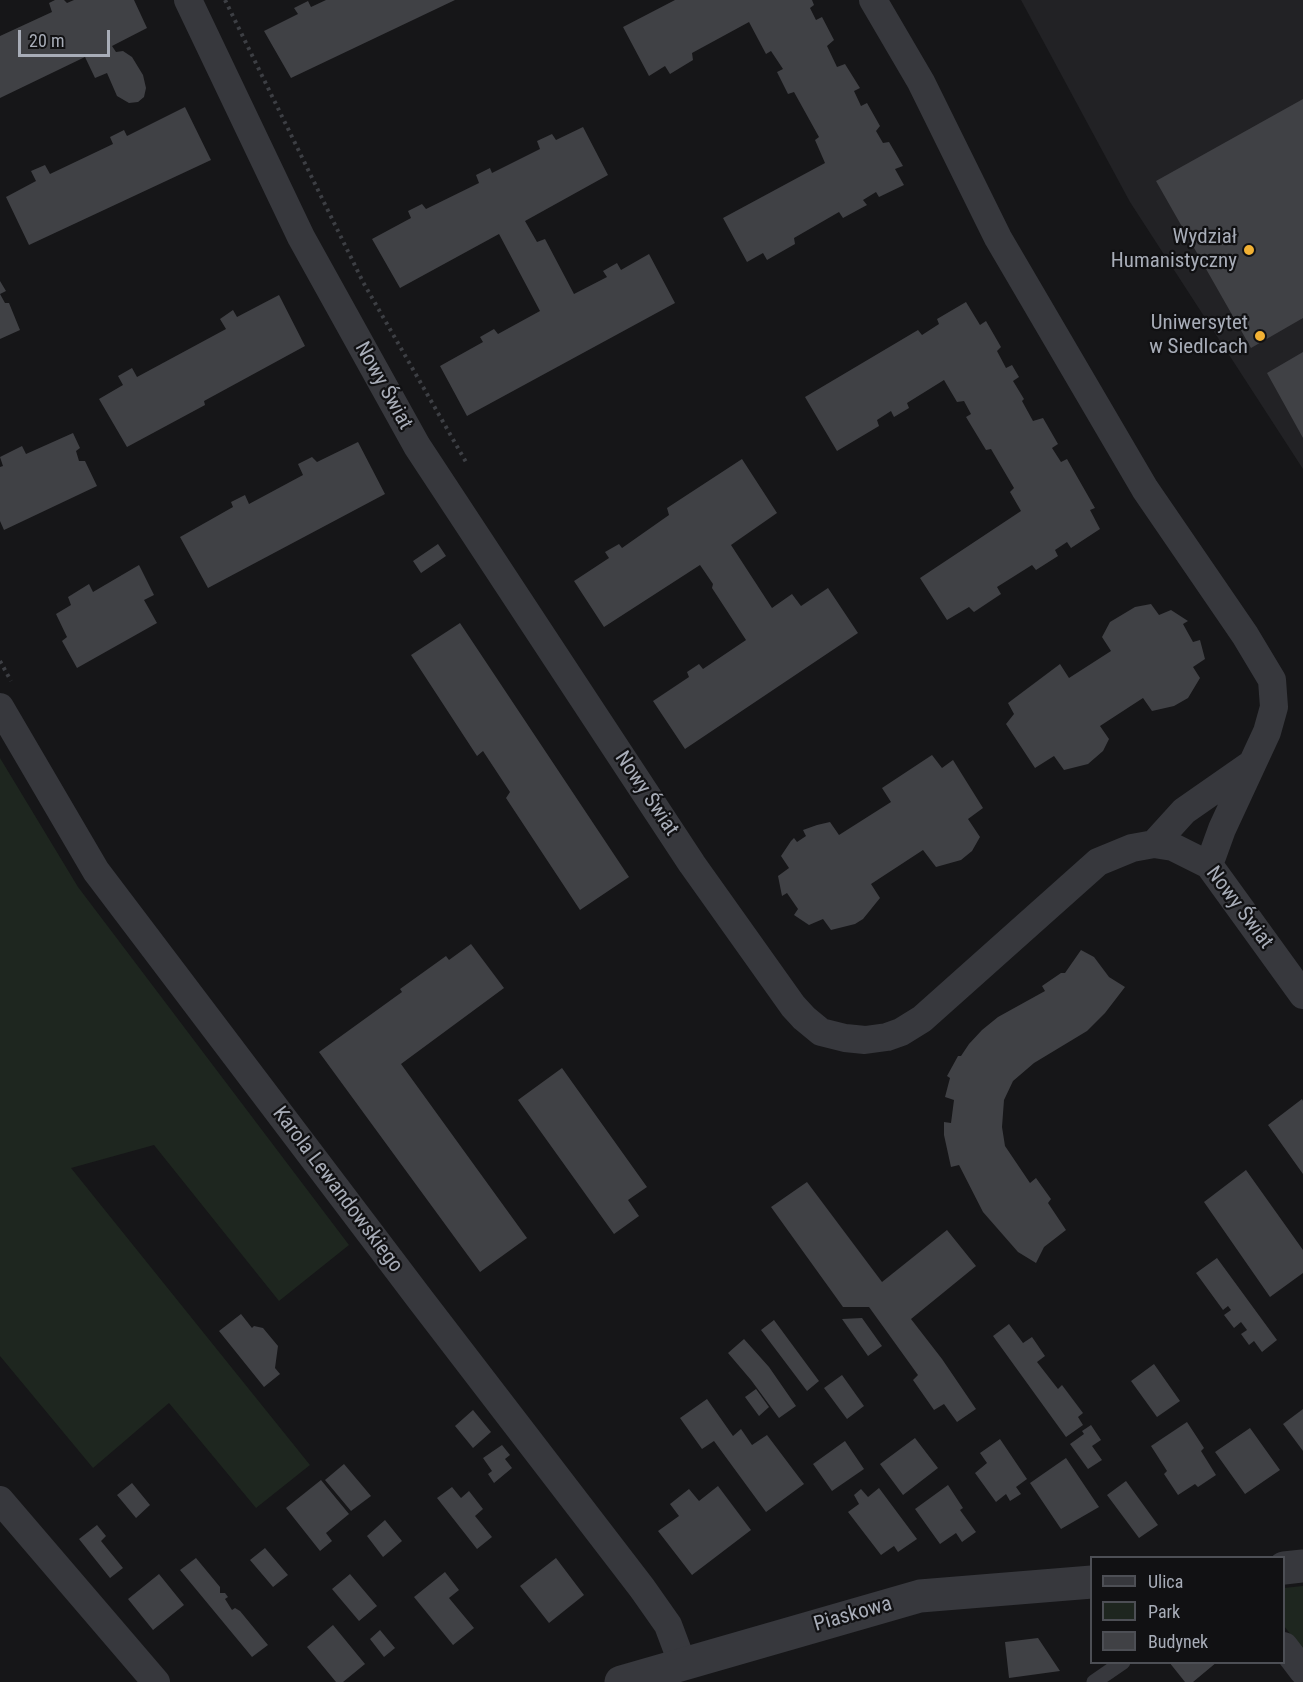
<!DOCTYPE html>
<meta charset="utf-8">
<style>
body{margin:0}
#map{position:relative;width:1303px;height:1682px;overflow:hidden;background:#161618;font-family:"Roboto Condensed",sans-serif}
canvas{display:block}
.legend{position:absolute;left:1090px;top:1556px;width:195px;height:108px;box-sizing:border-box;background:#111113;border:2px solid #4d4f55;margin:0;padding:8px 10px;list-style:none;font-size:18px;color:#a8adb8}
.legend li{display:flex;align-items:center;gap:12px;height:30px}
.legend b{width:30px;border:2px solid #4d4f55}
.scale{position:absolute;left:18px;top:30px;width:92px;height:27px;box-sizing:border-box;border:3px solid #a8adb8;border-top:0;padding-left:8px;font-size:18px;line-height:21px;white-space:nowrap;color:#a8adb8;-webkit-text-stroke:4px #111113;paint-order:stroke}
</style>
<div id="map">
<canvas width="1303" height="1682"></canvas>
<ul class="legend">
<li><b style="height:8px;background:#37383d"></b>Ulica</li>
<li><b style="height:16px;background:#1e261f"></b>Park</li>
<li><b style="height:16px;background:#404145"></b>Budynek</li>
</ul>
<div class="scale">20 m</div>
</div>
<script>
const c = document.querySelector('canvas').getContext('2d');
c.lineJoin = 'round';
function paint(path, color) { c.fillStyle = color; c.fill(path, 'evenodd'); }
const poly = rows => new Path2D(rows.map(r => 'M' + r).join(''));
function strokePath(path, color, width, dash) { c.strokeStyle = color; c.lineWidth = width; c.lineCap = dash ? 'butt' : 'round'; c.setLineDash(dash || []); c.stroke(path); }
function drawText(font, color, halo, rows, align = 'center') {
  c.font = font + ' "Roboto Condensed",sans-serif'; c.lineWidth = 4.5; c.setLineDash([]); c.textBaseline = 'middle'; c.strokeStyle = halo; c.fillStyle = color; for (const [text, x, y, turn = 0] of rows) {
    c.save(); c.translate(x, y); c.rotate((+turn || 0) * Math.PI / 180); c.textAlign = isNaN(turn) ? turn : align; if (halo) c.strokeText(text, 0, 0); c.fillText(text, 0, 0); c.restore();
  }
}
const built = poly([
 [1021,0,1303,0,1303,469,1130,202]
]);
const green = poly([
 [0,758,78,887,349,1245,279,1301,154,1145,71,1168,310,1465,256,1508,169,1403,93,1468,0,1356],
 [1303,1586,1303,1650,1284,1626,1284,1588]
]);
const building = poly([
 [55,0,64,0,67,3,74,0,134,0,147,28,112,46,116,52,123,51,132,57,143,75,146,88,144,97,138,102,129,103,117,96,107,73,95,78,85,57,0,98,0,36,52,12,49,3],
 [326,0,455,0,291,78,264,31,298,14,294,8,308,1,311,7],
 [675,0,812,0,814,5,810,8,816,20,822,17,834,40,827,46,837,67,845,64,860,88,854,91,861,106,867,103,880,126,876,131,883,143,889,142,903,166,895,169,904,185,879,197,876,192,863,200,867,205,843,218,839,212,794,238,795,244,767,260,763,253,747,262,723,218,825,163,815,140,819,137,794,92,788,94,777,72,783,69,771,51,766,54,749,22,692,53,693,60,670,74,665,66,649,76,623,27],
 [1303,99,1303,318,1251,348,1156,181],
 [185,107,211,160,29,245,6,197,36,181,31,171,45,165,50,174,113,144,110,137,124,130,127,136],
 [583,127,608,175,525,221,537,242,545,239,574,294,607,277,603,271,617,263,621,270,649,254,675,303,467,416,440,366,483,342,480,337,494,329,498,334,540,311,499,234,400,288,372,239,411,218,408,211,422,204,426,209,479,183,476,175,490,168,492,173,540,149,537,141,552,134,556,140],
 [0,281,6,291,0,294,5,303,9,303,20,330,0,339],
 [279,295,305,346,204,401,205,405,127,447,99,399,123,385,118,376,132,368,137,377,226,329,220,319,233,310,237,317],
 [966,302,980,325,986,321,1001,347,997,351,1006,368,1012,365,1019,377,1013,381,1024,399,1022,401,1033,421,1043,418,1058,444,1052,448,1061,462,1067,459,1095,508,1090,510,1100,529,1071,548,1067,542,1055,550,1058,556,1036,570,1032,565,997,587,1001,594,974,612,969,607,947,620,920,578,1021,511,1010,492,1014,488,991,449,986,450,966,417,971,414,964,401,957,402,944,380,907,403,909,408,894,417,891,411,877,420,879,426,837,451,805,397,918,330,922,335,939,324,937,319],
 [1303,352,1303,438,1267,373],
 [73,433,80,448,76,451,79,461,85,461,97,486,4,530,0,521,0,467,3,466,0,457,22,446,26,454],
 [358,442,385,494,208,588,180,537,233,507,231,502,245,495,249,504,303,475,298,464,312,457,317,462],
 [742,459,777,513,731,545,772,608,792,594,801,606,828,588,858,633,685,749,653,701,689,677,687,672,699,664,703,669,746,640,712,588,713,584,700,565,604,627,574,581,609,558,605,552,619,544,622,548,669,515,667,508],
 [438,544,446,556,421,573,413,561],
 [139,565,154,595,144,600,157,623,77,668,62,641,67,637,56,614,71,605,68,597,89,584,93,592],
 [1151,604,1159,615,1171,610,1188,621,1183,624,1193,642,1200,640,1205,659,1193,667,1200,678,1188,698,1174,706,1152,711,1143,698,1100,726,1109,739,1103,751,1088,764,1064,770,1054,756,1035,768,1006,724,1014,714,1008,703,1060,664,1069,678,1111,651,1102,637,1110,622,1135,607],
 [460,623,629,877,580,910,506,798,510,792,483,751,477,756,411,655],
 [932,755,942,768,953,760,983,808,968,819,980,837,972,851,961,860,936,867,923,850,871,884,880,898,863,919,855,924,831,930,823,919,809,925,794,915,798,909,787,893,782,896,778,876,789,868,781,856,791,841,794,838,797,842,806,836,803,830,817,825,830,822,839,835,891,802,882,788],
 [471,944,504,988,401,1064,527,1238,480,1272,319,1052,402,992,400,989,446,956,449,960],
 [1081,950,1094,957,1109,977,1125,987,1105,1013,1087,1031,1034,1063,1013,1081,1004,1100,1002,1127,1005,1146,1030,1183,1036,1178,1051,1199,1048,1203,1066,1230,1044,1247,1036,1263,1018,1252,983,1212,959,1165,951,1167,944,1135,944,1122,951,1123,954,1100,945,1097,950,1078,947,1076,958,1056,961,1056,969,1044,982,1030,998,1017,1045,991,1042,986,1061,973,1065,973],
 [562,1068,647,1187,628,1200,639,1216,614,1234,518,1100],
 [1302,1099,1303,1101,1303,1174,1268,1125],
 [1246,1170,1303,1250,1303,1273,1270,1297,1204,1202],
 [807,1182,882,1282,947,1230,976,1266,911,1319,942,1359,976,1409,957,1422,944,1404,934,1410,913,1380,918,1375,869,1307,843,1307,771,1207],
 [1217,1258,1277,1340,1262,1352,1254,1341,1249,1345,1241,1334,1247,1330,1241,1322,1234,1328,1224,1315,1231,1310,1228,1306,1223,1310,1196,1273],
 [241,1314,252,1328,254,1326,263,1328,278,1346,275,1368,280,1374,264,1387,219,1331],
 [862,1318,882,1346,868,1356,842,1319],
 [774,1320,819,1381,807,1391,761,1330],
 [1009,1324,1023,1343,1032,1337,1045,1356,1037,1362,1058,1389,1062,1385,1083,1413,1078,1417,1083,1425,1066,1437,993,1336],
 [744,1339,769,1367,796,1406,779,1418,751,1380,728,1353],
 [1154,1364,1180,1401,1157,1417,1131,1381],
 [842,1375,864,1406,847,1419,824,1388],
 [756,1389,769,1407,759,1416,745,1397],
 [707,1399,733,1436,741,1429,752,1445,767,1435,804,1484,766,1512,714,1441,702,1449,680,1418],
 [1303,1409,1303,1451,1283,1424],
 [473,1410,491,1432,473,1448,455,1426],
 [1187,1422,1204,1448,1201,1451,1216,1475,1198,1487,1195,1484,1178,1495,1164,1474,1167,1471,1151,1446],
 [1091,1425,1101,1440,1092,1446,1102,1460,1088,1469,1070,1444,1084,1434,1082,1431],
 [1250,1428,1280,1470,1245,1494,1215,1452],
 [915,1438,938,1468,903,1495,880,1464],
 [1000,1439,1027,1479,1016,1487,1021,1494,1010,1501,1006,1494,996,1502,975,1473,987,1463,980,1453],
 [845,1441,864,1469,832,1491,813,1464],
 [502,1445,510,1455,505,1459,512,1468,494,1483,488,1474,492,1471,483,1458],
 [1066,1458,1099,1507,1061,1529,1030,1483],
 [344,1464,371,1496,351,1511,325,1480],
 [321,1480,349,1514,326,1533,332,1541,320,1551,286,1508],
 [1126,1481,1158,1525,1139,1538,1107,1495],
 [132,1483,150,1505,136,1518,117,1495],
 [948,1485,963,1508,960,1510,976,1532,962,1542,956,1533,940,1544,915,1509],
 [718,1486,751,1530,692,1575,658,1531,679,1516,670,1504,689,1489,699,1501],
 [452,1487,461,1498,469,1491,483,1509,475,1516,492,1537,477,1549,437,1498],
 [879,1488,917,1539,898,1552,894,1546,881,1555,848,1512,859,1504,854,1495,861,1489,868,1497],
 [385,1520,402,1541,383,1557,367,1536],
 [97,1525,106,1536,101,1541,123,1568,110,1578,79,1539],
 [265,1548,288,1575,273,1587,250,1560],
 [196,1558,220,1587,220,1593,225,1593,228,1597,225,1599,232,1610,235,1608,240,1611,268,1645,252,1657,180,1570],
 [556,1558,584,1595,549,1623,520,1586],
 [445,1572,459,1590,449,1598,474,1628,453,1645,414,1597],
 [159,1574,184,1605,153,1630,128,1599],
 [350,1574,377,1606,359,1621,332,1589],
 [333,1625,365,1664,343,1682,336,1682,307,1647],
 [380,1630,395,1648,384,1657,370,1639],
 [1038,1638,1060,1671,1009,1678,1005,1642],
 [1169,1662,1217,1662,1193,1682,1185,1682]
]);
const path = poly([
 [225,0,363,282,466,462],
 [0,661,11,681]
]);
const service = poly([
 [1094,1682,1123,1662]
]);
const minor = poly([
 [188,0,301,237,417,446,692,864,793,1006,804,1018,821,1032,845,1038,865,1040,887,1037,901,1032,922,1019,1098,862,1132,848,1154,844,1173,847,1209,865,1303,995],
 [873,0,921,82,998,238,1145,489,1245,635,1272,680,1274,707,1267,732,1222,829,1209,865],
 [0,707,96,871,420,1299,642,1588,668,1625,683,1665],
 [1154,844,1184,811,1250,765],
 [0,1500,156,1682],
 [1284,1646,1303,1671]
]);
const tertiary = poly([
 [1284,1568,1303,1566],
 [621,1682,920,1596,1092,1582]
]);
const markers = [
 [1249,250,6,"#f2b134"],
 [1260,336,6,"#f2b134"]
];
const poiNames = [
 ["Wydział",1237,238],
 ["Humanistyczny",1237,262],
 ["Uniwersytet",1248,324],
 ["w Siedlcach",1248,348]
];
const streetNames = [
 ["Nowy Świat",383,386,61],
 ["Nowy Świat",646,794,56],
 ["Nowy Świat",1239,908,53],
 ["Karola Lewandowskiego",337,1190,53],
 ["Piaskowa",853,1615,-16]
];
paint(built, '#222225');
paint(green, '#1e261f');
paint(building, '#404145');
strokePath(path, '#3d3f44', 4, [3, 4.5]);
strokePath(service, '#37383d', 15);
strokePath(minor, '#37383d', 28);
strokePath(tertiary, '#37383d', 33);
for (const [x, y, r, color] of markers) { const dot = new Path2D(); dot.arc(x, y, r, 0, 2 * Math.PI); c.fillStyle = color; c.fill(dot); strokePath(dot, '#111113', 2); }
drawText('21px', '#a8adb8', '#111113', poiNames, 'right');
drawText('21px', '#a8adb8', '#111113', streetNames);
</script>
